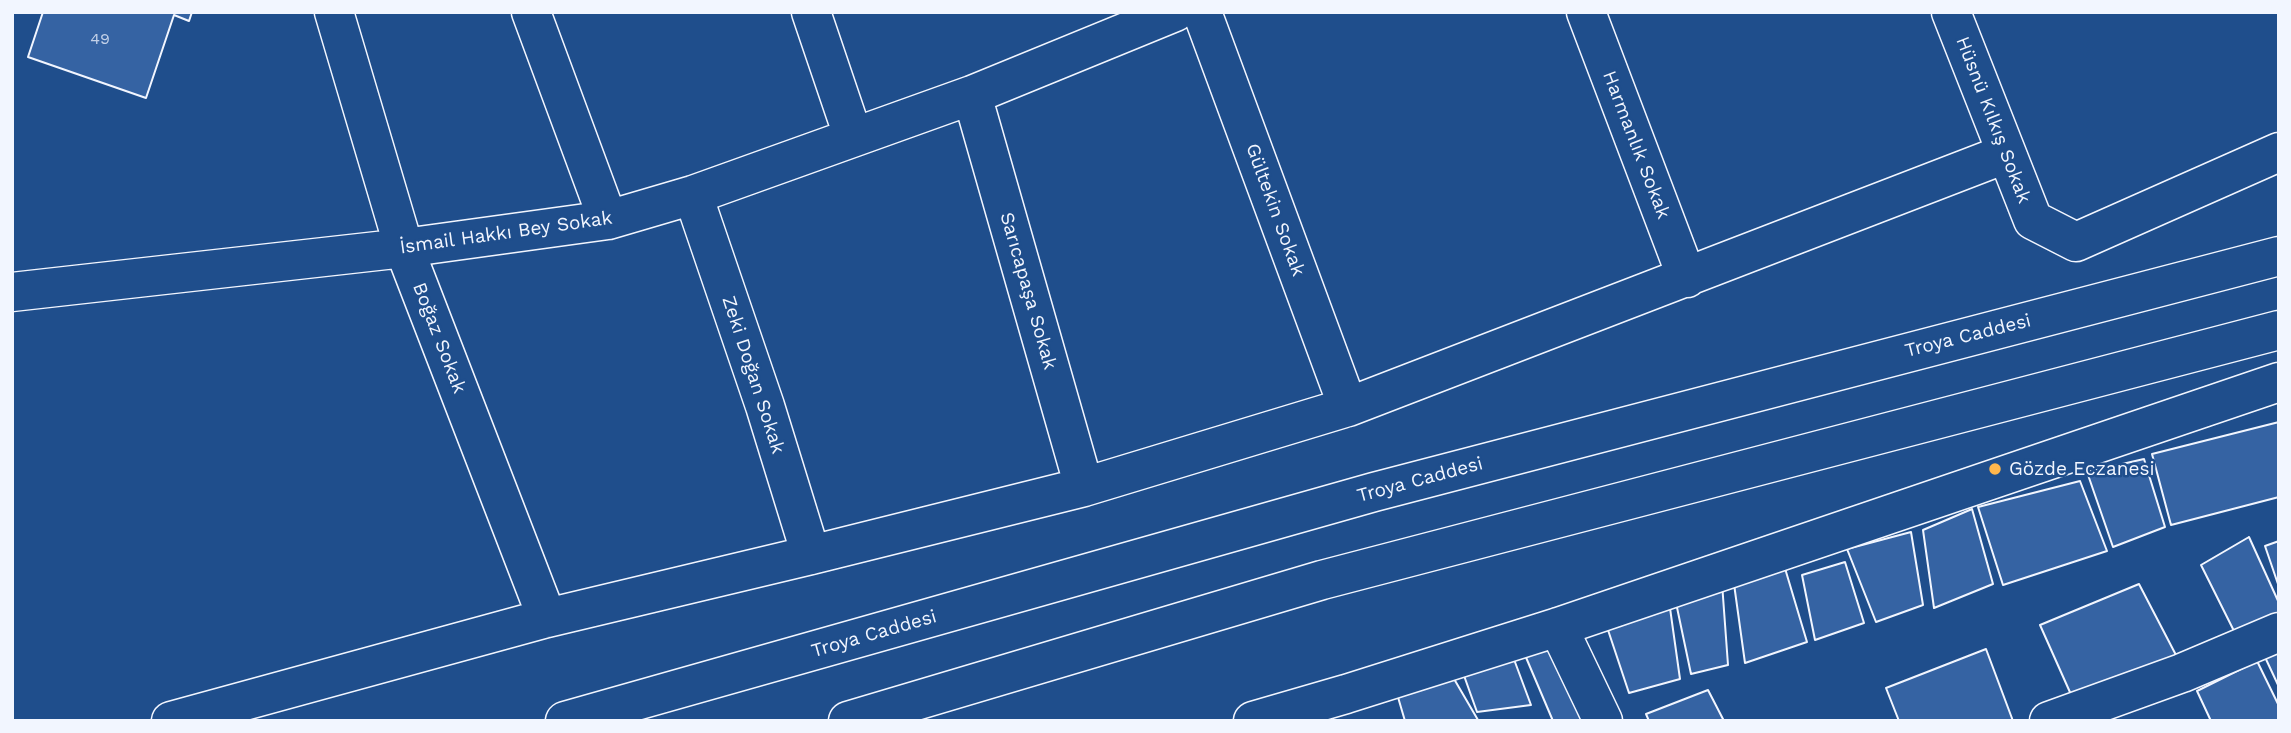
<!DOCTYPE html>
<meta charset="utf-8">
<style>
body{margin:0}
#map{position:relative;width:2291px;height:733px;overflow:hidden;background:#1f4e8c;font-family:"Work Sans",sans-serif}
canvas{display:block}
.frame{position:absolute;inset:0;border:14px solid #f2f6ff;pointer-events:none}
</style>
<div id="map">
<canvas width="2291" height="733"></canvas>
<div class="frame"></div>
</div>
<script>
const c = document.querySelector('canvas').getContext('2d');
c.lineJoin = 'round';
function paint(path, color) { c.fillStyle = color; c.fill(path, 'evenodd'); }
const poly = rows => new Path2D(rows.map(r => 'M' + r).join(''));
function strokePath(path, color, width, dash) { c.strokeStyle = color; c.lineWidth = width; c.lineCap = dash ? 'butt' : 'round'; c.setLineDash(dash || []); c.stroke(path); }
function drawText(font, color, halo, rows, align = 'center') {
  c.font = font + ' "Work Sans",sans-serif'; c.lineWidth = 5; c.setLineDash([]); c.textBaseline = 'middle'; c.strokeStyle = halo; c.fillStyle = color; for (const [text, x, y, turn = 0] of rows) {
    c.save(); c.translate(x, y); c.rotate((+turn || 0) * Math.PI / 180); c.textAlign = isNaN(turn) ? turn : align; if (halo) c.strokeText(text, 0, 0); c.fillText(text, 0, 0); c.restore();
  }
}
const building = poly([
 [43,12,192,12,189,21,174,15,146,98,28,57,43,12],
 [2279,422,2279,497,2171,525,2152,454,2279,422],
 [2144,459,2165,527,2113,547,2087,472,2144,459],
 [2080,481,2107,551,2003,585,1978,507,2080,481],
 [1972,509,1993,584,1934,608,1923,530,1972,509],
 [1911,532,1923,605,1876,622,1847,549,1911,532],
 [2249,537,2279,603,2279,615,2235,633,2201,565,2249,537],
 [2279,541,2279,587,2265,546,2279,541],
 [1845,562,1864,623,1815,640,1802,575,1845,562],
 [1784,565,1807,642,1745,663,1734,584,1784,565],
 [1722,583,1728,665,1691,674,1675,598,1722,583],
 [2139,584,2177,657,2073,699,2040,625,2139,584],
 [1669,601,1680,679,1629,693,1605,621,1669,601],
 [1557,642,1593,721,1553,721,1522,648,1557,642],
 [1986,649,2013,721,1899,721,1886,688,1986,649],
 [2279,651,2279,687,2264,655,2279,651],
 [1512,654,1531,705,1477,712,1462,670,1512,654],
 [2257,661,2279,706,2279,721,2211,721,2197,691,2257,661],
 [1450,672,1478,720,1405,721,1395,687,1450,672],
 [1708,690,1724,721,1649,721,1646,714,1708,690]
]);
const minor = poly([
 [334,12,404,248,547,618],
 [531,12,608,220],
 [811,12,853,136],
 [1202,12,1348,407],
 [1586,12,1687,278],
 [1951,12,2033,220,2076,242,2279,152],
 [972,95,1084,487],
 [693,195,765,406,811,555],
 [12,292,404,248,608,220,693,195,972,95,1175,12],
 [1558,627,1603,721],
 [171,721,547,618,811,555,1084,487,1348,407,2005,154],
 [1253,721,1346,694,1558,627,2279,382],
 [2049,721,2182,673,2279,632]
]);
const major = poly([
 [565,721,1374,492,2279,256],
 [848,721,1322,580,2279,330]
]);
const markers = [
 [1995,469,7,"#ffb74d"]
];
const numberNames = [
 ["49",100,39]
];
const streetNames = [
 ["Hüsnü Kılkış Sokak",1993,120,69],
 ["Harmanlık Sokak",1636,145,69],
 ["Gültekin Sokak",1275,210,70],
 ["İsmail Hakkı Bey Sokak",506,233,-8],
 ["Sarıcapaşa Sokak",1028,291,74],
 ["Troya Caddesi",1968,336,-14],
 ["Boğaz Sokak",439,338,69],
 ["Zeki Doğan Sokak",753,375,72],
 ["Troya Caddesi",1420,480,-15],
 ["Troya Caddesi",874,634,-16]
];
const poiNames = [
 ["Gözde Eczanesi",2009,469]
];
paint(building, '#3563a3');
strokePath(building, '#f2f6ff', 2);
strokePath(minor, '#f2f6ff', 41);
strokePath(major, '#f2f6ff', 41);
strokePath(minor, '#1f4e8c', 38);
strokePath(major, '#1f4e8c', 38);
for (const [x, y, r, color] of markers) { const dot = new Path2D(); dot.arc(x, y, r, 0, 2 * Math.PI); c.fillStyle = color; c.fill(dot); strokePath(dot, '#1f4e8c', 2.5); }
drawText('16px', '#c3d1e8', null, numberNames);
drawText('19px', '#f2f6ff', '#1f4e8c', streetNames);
drawText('19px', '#f2f6ff', '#1f4e8c', poiNames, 'left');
</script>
